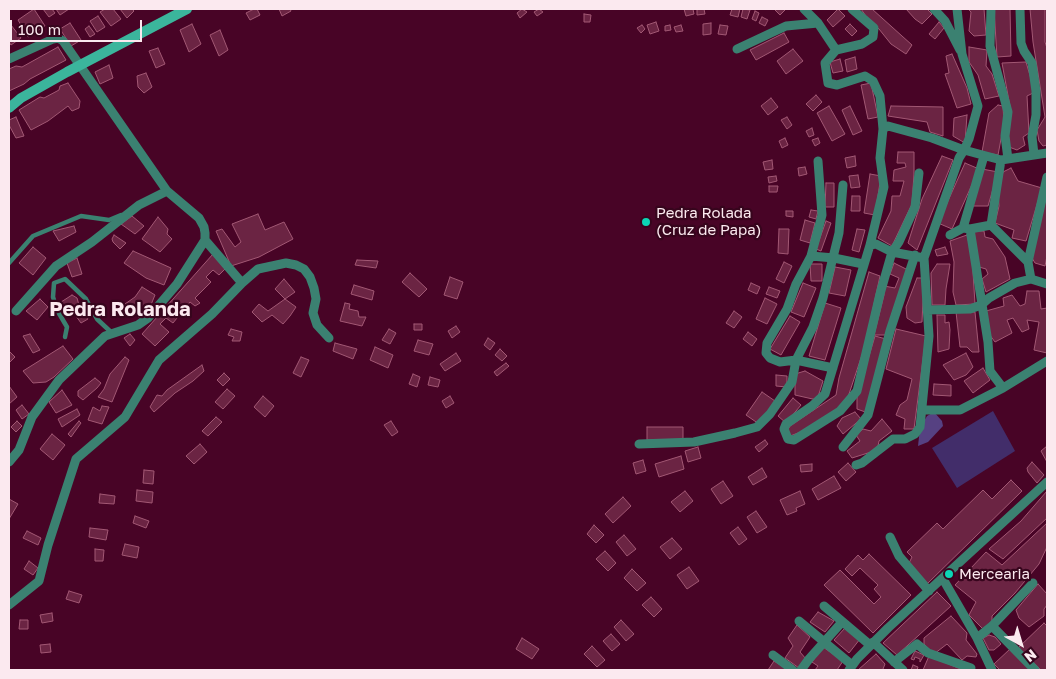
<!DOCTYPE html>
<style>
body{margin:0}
#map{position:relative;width:1056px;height:679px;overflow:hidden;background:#480426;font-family:"Golos Text",sans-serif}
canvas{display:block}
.frame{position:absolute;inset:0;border:10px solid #fbe9ef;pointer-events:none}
.north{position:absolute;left:996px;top:619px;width:50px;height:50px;-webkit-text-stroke:4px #37051d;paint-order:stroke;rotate:141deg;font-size:14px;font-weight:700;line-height:20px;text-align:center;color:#fbe9ef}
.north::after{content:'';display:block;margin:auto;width:18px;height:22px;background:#fbe9ef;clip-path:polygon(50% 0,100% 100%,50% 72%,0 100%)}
.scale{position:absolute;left:10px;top:20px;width:132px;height:22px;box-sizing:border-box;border:2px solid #fbe9ef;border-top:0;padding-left:6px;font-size:15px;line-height:18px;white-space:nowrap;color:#fbe9ef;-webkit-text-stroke:4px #37051d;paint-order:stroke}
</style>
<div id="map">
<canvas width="1056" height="679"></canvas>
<div class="frame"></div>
<div class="north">N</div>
<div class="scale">100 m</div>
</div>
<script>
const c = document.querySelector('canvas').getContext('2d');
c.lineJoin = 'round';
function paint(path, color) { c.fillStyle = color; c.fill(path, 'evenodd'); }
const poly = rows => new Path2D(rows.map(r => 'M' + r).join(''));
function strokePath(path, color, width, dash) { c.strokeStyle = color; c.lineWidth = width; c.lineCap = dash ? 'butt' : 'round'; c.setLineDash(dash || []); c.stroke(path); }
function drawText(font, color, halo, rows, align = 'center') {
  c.font = font + ' "Golos Text",sans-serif'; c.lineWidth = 4.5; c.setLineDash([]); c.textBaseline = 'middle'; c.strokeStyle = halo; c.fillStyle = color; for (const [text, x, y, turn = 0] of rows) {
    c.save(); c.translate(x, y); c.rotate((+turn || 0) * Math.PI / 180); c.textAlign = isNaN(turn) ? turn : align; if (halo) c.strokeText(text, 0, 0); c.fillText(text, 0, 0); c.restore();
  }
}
const green = poly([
 [993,411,1015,451,957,488,932,448]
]);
const forest = poly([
 [934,412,942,421,943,426,928,442,918,446,920,428,927,416]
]);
const building = poly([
 [34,9,45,26,28,37,18,20,34,9],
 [43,9,52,9,55,13,49,17,43,9],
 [56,9,69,9,60,15,56,9],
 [105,9,113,9,121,19,111,26,100,12,105,9],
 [120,9,132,9,134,11,127,18,120,9],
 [254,9,257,9,260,15,250,20,246,13,254,9],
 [279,9,290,9,291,11,282,16,279,9],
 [522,9,527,12,520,18,517,13,522,9],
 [539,9,543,12,537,16,534,12,539,9],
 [684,9,693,9,694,14,686,16,684,9],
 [697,9,704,9,705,14,697,15,697,9],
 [732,9,740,9,738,17,730,15,732,9],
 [743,9,750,10,747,19,741,17,743,9],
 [774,9,786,9,780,15,774,9],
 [838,9,845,16,833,27,827,20,838,9],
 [861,9,872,9,912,45,906,54,891,44,879,29,870,22,861,9],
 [906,9,927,9,932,14,922,24,915,19,906,9],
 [968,9,984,9,986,35,974,36,969,31,971,12,968,9],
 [994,9,1010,9,1011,56,997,57,994,9],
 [1030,9,1045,9,1045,42,1047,48,1047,145,1043,146,1039,141,1037,130,1045,117,1033,42,1030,9],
 [755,11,759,13,756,21,752,19,755,11],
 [584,14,591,15,590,22,584,22,584,14],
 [98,16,105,27,97,32,90,21,98,16],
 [762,17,768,20,765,26,759,23,762,17],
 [656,22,659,31,650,34,647,25,656,22],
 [939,22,944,28,935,39,929,34,939,22],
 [70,23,81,40,71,46,60,29,70,23],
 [711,23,711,34,703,35,703,24,711,23],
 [192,24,201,44,189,52,180,30,192,24],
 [850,24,857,31,852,36,845,29,850,24],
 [11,25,21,38,11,45,9,42,9,27,11,25],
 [642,25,645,29,641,33,637,28,642,25],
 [670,25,671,30,665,31,665,26,670,25],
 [681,25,683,31,676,32,674,27,681,25],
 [720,25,728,26,726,35,718,34,720,25],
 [89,26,95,34,90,37,85,29,89,26],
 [220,30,228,50,219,56,210,35,220,30],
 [784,33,789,42,756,60,750,50,784,33],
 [58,47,66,60,30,79,24,84,9,91,9,69,16,66,22,67,58,47],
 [969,47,987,50,986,66,992,74,999,96,985,99,978,75,969,62,969,47],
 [158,48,165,64,156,68,149,51,158,48],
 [793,49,803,61,786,74,777,61,793,49],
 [952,54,967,88,971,104,957,108,945,74,949,73,946,56,952,54],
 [855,57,857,69,847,72,845,60,855,57],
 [840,59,843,71,833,73,830,62,840,59],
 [1026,62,1035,92,1027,96,1029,133,1023,137,1025,145,1017,150,1009,147,1008,124,1011,112,1002,63,1026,62],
 [109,65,113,78,100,84,95,72,109,65],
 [146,73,152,87,144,93,138,87,137,76,146,73],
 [68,83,80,101,79,108,72,111,68,106,48,121,31,130,19,110,40,97,44,98,59,90,60,86,68,83],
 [871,83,878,117,868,119,861,85,871,83],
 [816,95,822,102,813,111,806,104,816,95],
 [771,98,778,107,768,115,761,106,771,98],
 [998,105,1003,106,1004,123,998,155,982,152,989,113,998,105],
 [829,106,845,134,832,141,817,113,829,106],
 [850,106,862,131,853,135,842,110,850,106],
 [891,106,943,107,943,136,930,132,927,122,888,116,891,106],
 [967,115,965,143,953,136,954,118,967,115],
 [16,117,24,136,16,138,9,125,9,120,16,117],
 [787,117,792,125,787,129,781,120,787,117],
 [812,128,814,135,809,137,806,131,812,128],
 [785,138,788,145,782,148,779,141,785,138],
 [818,138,820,143,815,146,812,140,818,138],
 [898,152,914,152,914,174,912,204,892,246,878,238,891,211,892,196,900,196,904,181,893,181,894,170,906,167,905,163,897,163,898,152],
 [855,156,856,166,847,168,845,158,855,156],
 [942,156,953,160,917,250,908,243,922,199,942,156],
 [772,160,773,169,765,170,763,162,772,160],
 [965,163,979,169,952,229,938,223,965,163],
 [805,167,807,174,799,176,798,168,805,167],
 [1011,168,1018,181,1042,188,1026,241,1012,238,1014,230,995,223,999,206,998,192,1003,172,1011,168],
 [982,169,998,172,988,206,972,206,982,169],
 [870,174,881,176,875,215,864,213,870,174],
 [858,175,860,187,851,188,849,176,858,175],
 [776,176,777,181,769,183,768,177,776,176],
 [826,183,834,183,834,207,825,207,826,183],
 [769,186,778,186,777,192,769,192,769,186],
 [1047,191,1047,256,1045,266,1035,263,1032,258,1047,191],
 [852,196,860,196,860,211,851,211,852,196],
 [811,210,818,211,816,219,809,217,811,210],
 [786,211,793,211,793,217,786,216,786,211],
 [258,214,265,230,284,222,293,239,259,257,231,266,216,231,222,229,235,247,241,242,232,224,258,214],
 [132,216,144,226,135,234,121,224,132,216],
 [158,217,168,229,167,234,172,239,160,252,142,239,158,217],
 [805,220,815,223,810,243,800,240,805,220],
 [826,221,831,223,821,251,816,249,826,221],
 [74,226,76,232,59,241,53,231,74,226],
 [779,229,789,229,788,254,778,253,779,229],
 [857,229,865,230,859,252,852,250,857,229],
 [973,231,984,231,985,237,993,239,1005,257,1010,279,986,292,982,279,988,274,986,269,979,267,973,231],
 [114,235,126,243,120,249,113,242,112,239,114,235],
 [967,235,972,256,975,304,956,305,953,292,954,262,950,241,967,235],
 [33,247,46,258,33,275,19,263,33,247],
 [945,247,948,254,937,256,935,250,945,247],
 [133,251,171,268,164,285,146,278,124,263,133,251],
 [213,254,225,269,219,275,213,270,206,277,211,282,195,298,200,303,195,306,190,302,173,323,166,318,160,324,169,332,155,346,142,334,213,254],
 [77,258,82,274,72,277,67,263,77,258],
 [357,260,378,261,376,268,355,265,357,260],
 [784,262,792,266,784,283,776,279,784,262],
 [894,263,908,270,888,335,874,335,884,295,884,286,895,288,899,278,890,274,894,263],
 [810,264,822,264,822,281,811,281,810,264],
 [937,264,950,264,946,289,945,305,932,305,931,273,937,264],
 [835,267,851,270,845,296,829,293,835,267],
 [869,272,880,276,865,346,846,403,809,429,790,436,787,431,790,426,836,395,839,378,869,272],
 [410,273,427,289,419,297,402,282,410,273],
 [450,277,463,282,457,299,444,295,450,277],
 [917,278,924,278,922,322,915,323,907,318,906,307,917,278],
 [284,279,295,292,285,299,275,289,284,279],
 [751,283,760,287,757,294,748,290,751,283],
 [803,283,816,288,804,317,791,312,803,283],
 [354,285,374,291,372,300,351,294,354,285],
 [142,287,155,295,148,312,139,318,125,304,135,297,142,287],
 [769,287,780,291,777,298,766,294,769,287],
 [1027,291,1039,291,1041,309,1047,308,1047,353,1034,350,1039,322,1027,320,1029,329,1022,332,1013,318,1007,320,1012,333,995,342,989,334,986,311,1004,306,1003,298,1012,295,1020,306,1025,304,1027,291],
 [72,295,77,298,79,305,66,314,58,304,72,295],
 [765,298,777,304,767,324,756,319,765,298],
 [40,299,48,307,37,320,26,311,40,299],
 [285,299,296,307,290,316,283,324,272,315,262,322,252,312,259,304,268,311,285,299],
 [345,303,350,304,349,309,358,311,359,317,366,317,362,326,340,321,345,303],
 [825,303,841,308,825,360,809,356,825,303],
 [83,311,88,319,81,323,76,316,83,311],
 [734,311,742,317,734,328,726,323,734,311],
 [956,312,975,312,979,352,972,352,967,347,960,347,956,312],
 [937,315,945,315,945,323,949,322,950,330,949,349,938,352,937,315],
 [790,316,800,322,781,355,770,349,790,316],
 [414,324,422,324,422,330,414,330,414,324],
 [456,326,460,332,452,338,448,331,456,326],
 [231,329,242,332,240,341,232,341,234,337,228,335,231,329],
 [389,329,396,333,390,344,382,340,389,329],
 [896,329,926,336,914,429,904,429,905,419,896,415,900,405,907,400,912,379,886,369,896,329],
 [748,332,757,339,752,346,743,339,748,332],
 [30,334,40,350,33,353,23,336,30,334],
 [130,334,135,340,130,346,124,338,130,334],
 [875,336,886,339,868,413,857,409,857,396,875,336],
 [488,338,495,343,490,350,484,345,488,338],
 [418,340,433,344,429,355,414,351,418,340],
 [335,343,357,349,353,359,333,351,335,343],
 [63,346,73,359,54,377,46,382,33,383,23,371,63,346],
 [375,347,393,355,388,368,370,360,375,347],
 [500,349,507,356,502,361,495,355,500,349],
 [9,351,15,357,9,363,9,351],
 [456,353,461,361,445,371,440,364,456,353],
 [966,353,973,367,966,375,954,380,943,365,966,353],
 [125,357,129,360,112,402,98,397,104,389,110,374,125,357],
 [301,357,309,360,301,377,293,373,301,357],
 [506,363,509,366,497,376,494,372,506,363],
 [202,365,204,371,193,381,175,393,154,412,150,407,157,395,162,396,167,390,202,365],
 [983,368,990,380,973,393,964,381,983,368],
 [805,371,823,381,817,400,795,395,795,374,805,371],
 [224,373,230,379,223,386,217,380,224,373],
 [413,374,420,377,417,387,409,384,413,374],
 [776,375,787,376,787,387,776,386,776,375],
 [430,377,440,380,438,387,428,385,430,377],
 [95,378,101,383,97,388,83,400,78,396,78,391,95,378],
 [934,384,951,385,951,396,933,395,934,384],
 [9,386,17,397,9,404,9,386],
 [227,389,235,396,223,409,215,402,227,389],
 [62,390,72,405,56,413,49,402,62,390],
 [762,392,775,401,759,424,746,415,762,392],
 [263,396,274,406,265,417,254,407,263,396],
 [450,396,454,403,446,408,442,401,450,396],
 [793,398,801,405,786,423,778,416,793,398],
 [22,405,29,414,22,419,16,410,22,405],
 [102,406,109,407,102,424,88,420,93,407,100,411,102,406],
 [77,409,80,415,62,427,58,419,77,409],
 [855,412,861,419,843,434,837,426,842,418,855,412],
 [216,417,222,422,208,436,202,431,216,417],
 [882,419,892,431,879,441,878,446,871,452,852,458,847,451,860,441,856,435,863,429,871,431,882,419],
 [17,421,22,426,16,432,11,427,17,421],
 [79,421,81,423,71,437,68,434,79,421],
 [391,421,398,432,392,436,384,425,391,421],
 [647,427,683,427,683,440,647,440,647,427],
 [52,434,65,445,53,460,40,449,52,434],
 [765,440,768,444,759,452,755,447,765,440],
 [200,444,207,452,194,464,186,456,200,444],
 [1047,446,1047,462,1041,451,1047,446],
 [698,447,701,458,688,462,685,451,698,447],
 [681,456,684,469,659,477,655,464,681,456],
 [643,460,646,471,636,474,633,463,643,460],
 [1032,462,1044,475,1037,483,1028,472,1027,468,1032,462],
 [848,463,856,472,846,481,838,472,848,463],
 [812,464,812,471,801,472,800,465,812,464],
 [762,468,767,477,753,485,748,477,762,468],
 [144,470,154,471,153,484,143,483,144,470],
 [834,476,841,488,818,500,812,489,834,476],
 [1011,480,1022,491,927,584,909,563,912,557,907,552,937,523,943,529,983,490,992,499,1011,480],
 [723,481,733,496,721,504,711,489,723,481],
 [137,490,153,492,152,503,136,501,137,490],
 [685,491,693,501,680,512,671,502,685,491],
 [800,491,805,504,796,508,797,511,787,515,780,500,800,491],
 [1047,491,1047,518,1003,559,989,549,1021,521,1047,491],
 [100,494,115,496,114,504,99,503,100,494],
 [623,497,631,506,613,523,605,514,623,497],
 [9,499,18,504,9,519,9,499],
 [756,511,767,527,757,533,747,517,756,511],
 [135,516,149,521,146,528,133,523,135,516],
 [1047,523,1047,547,1039,564,1015,593,992,616,992,623,984,630,969,615,976,602,955,585,986,552,1002,565,1047,523],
 [594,525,604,535,596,543,587,534,594,525],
 [738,527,747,539,739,545,730,533,738,527],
 [90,528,108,530,106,540,89,537,90,528],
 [27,531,41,538,38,545,23,538,27,531],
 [624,535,636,549,627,556,616,542,624,535],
 [672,538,682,549,670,559,660,547,672,538],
 [125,544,139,547,137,558,122,555,125,544],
 [95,549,104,550,103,561,95,561,95,549],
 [605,551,616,563,608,571,596,559,605,551],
 [869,554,911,595,873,633,824,585,840,570,874,604,881,597,874,589,878,585,860,568,852,576,845,569,858,555,863,560,869,554],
 [29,561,38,568,33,575,24,569,29,561],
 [689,567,699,581,687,589,677,575,689,567],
 [632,569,646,583,637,591,624,578,632,569],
 [1038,584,1047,594,1047,605,1044,609,1044,616,1029,627,1019,618,1016,610,1038,584],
 [69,591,82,595,79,603,66,599,69,591],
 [937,592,951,606,897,655,883,643,937,592],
 [651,597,662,609,654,617,642,605,651,597],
 [818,612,834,621,825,632,810,622,818,612],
 [52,613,53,621,42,623,40,615,52,613],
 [951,616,967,633,966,640,977,654,976,657,967,656,962,660,947,644,934,654,924,644,924,638,951,616],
 [20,620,28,620,28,629,19,629,20,620],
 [621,620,634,634,626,641,614,627,621,620],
 [1044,623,1047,626,1047,670,1041,670,1018,648,1044,623],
 [797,625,810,637,800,652,806,659,799,668,785,658,793,646,788,638,797,625],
 [845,628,860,639,849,653,834,640,845,628],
 [611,634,620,644,612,651,603,641,611,634],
 [989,635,995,637,1001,644,994,650,989,650,983,638,989,635],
 [522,638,539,649,532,659,516,649,522,638],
 [50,644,51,652,41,653,40,645,50,644],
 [592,646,605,660,597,667,584,654,592,646],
 [823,647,843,661,837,670,815,670,818,666,812,662,823,647],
 [1010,649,1031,670,1000,670,994,664,1010,649],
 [915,651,924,655,920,662,920,659,915,657,914,660,911,659,915,651],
 [876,654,885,664,883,669,884,670,858,670,876,654],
 [929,656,963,670,923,670,929,656],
 [774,661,788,670,768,670,774,661],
 [913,665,918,667,917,670,911,670,913,665]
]);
const lane = poly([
 [9,263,33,236,81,216,109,220,121,215],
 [65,337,67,327,57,310,53,297,54,283,65,279,86,299,97,319,112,333]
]);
const street = poly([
 [804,9,818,23,836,50,862,44,873,37,874,28,852,9],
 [934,9,945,21,960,50],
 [991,9,990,46,1008,112,1005,136,1008,159],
 [1020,9,1021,43,1024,51,1032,63,1036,91,1036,115,1032,137,1034,154],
 [737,49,786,26,818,23],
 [836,50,825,63,828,83,837,85,865,76,873,81,880,96,883,129,888,126,932,138,964,150,969,139,978,106,962,54,957,9],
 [9,59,53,39,58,38,63,41,167,191,199,218,204,227,205,233,205,240,177,284,148,318,138,325,105,336,59,380,32,417,19,450,9,462],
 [883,129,880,158,884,187,870,245,825,394,812,406,786,424,784,429,788,439,794,440,840,411,857,391,880,294,892,252,899,242,915,207,919,173],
 [818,161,822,215,811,256,796,284,787,309,767,343,766,353,770,358,780,362,796,360,833,368],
 [991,225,1001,160],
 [963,228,984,156],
 [970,229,988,342,990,371,1003,388],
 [950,235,963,228,970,229,991,225,1028,262,1031,279,1047,284],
 [205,240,242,283,258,269,286,263,296,265,304,269,310,277,314,288,316,299,313,313,317,325,329,338],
 [811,256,834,258,863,264],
 [924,258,959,158,964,150,1001,160,1047,153],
 [1028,262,1047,177],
 [927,310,970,309,981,305,989,298,1015,283,1031,279],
 [16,311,56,266,92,242,139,205,167,191],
 [922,410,960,410,1003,388,1047,361],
 [639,444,694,442,735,433,757,427,770,414,792,382,796,360,813,327,823,298,839,233,843,185],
 [843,447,868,415,890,331,915,255],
 [856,465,862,463,893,439,905,439,915,434,920,427,929,336,924,258,892,252,876,244,870,245],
 [890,537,899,556,929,591],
 [943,579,977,638,992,670],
 [9,605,39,581,48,545,76,459,125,417,159,360,212,314,242,283],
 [824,606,870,645],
 [799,621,852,665],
 [992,626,1035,670],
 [977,638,992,626,1033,583],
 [873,642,903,670],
 [773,655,793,670],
 [894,662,917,644,928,653,971,668],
 [801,670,809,659,842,622],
 [849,670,857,659,888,628,1047,482]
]);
const secondary = poly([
 [9,108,21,98,67,72,187,9]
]);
const markers = [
 [646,222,5,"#0bd5b5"],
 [949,574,5,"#0bd5b5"]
];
const poiNames = [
 ["Pedra Rolada",656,213],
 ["(Cruz de Papa)",656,230],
 ["Mercearia",959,574]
];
const districtNames = [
 ["Pedra Rolanda",120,310]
];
paint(green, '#422d6a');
paint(forest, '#564182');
paint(building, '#6b2443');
strokePath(building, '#a25874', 1);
strokePath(lane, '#3b8171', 4.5);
strokePath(street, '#3b8171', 9);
strokePath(secondary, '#3bb59c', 10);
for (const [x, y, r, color] of markers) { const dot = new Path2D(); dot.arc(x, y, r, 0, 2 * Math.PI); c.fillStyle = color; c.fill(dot); strokePath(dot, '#37051d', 2); }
drawText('15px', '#fbe9ef', '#37051d', poiNames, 'left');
drawText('bold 20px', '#fbe9ef', '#37051d', districtNames);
</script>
